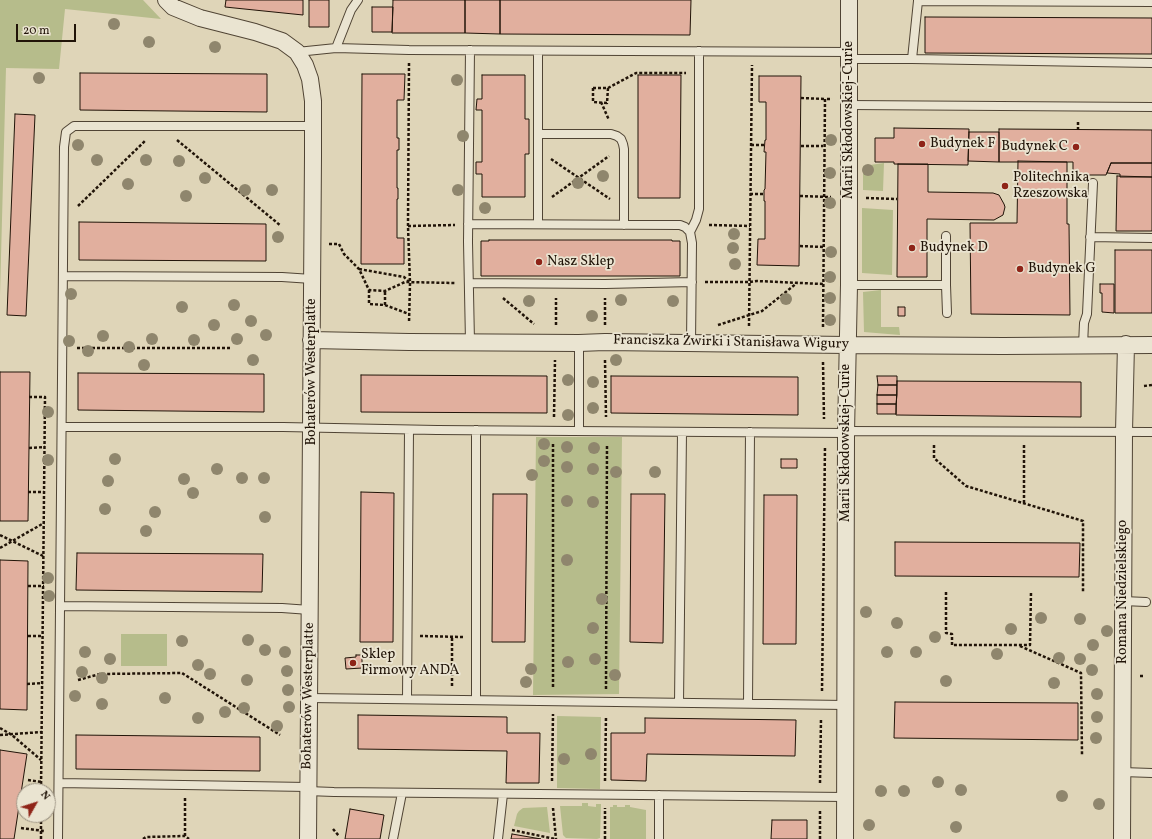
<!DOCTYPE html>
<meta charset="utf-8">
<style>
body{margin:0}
#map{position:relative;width:1152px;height:839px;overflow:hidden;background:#dfd5b8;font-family:Vollkorn,serif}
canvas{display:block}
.north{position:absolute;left:16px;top:783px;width:40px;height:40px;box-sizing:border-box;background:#eae4d1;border:1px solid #9a9181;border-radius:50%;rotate:51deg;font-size:11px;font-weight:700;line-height:16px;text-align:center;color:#211408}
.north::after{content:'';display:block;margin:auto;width:14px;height:18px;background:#8f2418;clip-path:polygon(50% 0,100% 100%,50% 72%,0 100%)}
.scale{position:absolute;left:16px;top:24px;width:60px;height:18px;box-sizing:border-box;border:2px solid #211408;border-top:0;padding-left:5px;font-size:12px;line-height:14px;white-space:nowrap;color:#211408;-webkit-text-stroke:3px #eae4d1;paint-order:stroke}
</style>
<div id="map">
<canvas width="1152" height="839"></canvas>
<div class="north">N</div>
<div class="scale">20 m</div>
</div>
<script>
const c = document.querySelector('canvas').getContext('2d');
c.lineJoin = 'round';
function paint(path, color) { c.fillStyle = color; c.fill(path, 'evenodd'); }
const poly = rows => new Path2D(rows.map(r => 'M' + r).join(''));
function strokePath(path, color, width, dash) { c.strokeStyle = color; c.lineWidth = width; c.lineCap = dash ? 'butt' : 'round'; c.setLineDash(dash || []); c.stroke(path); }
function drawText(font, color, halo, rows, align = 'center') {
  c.font = font + ' Vollkorn,serif'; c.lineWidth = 3.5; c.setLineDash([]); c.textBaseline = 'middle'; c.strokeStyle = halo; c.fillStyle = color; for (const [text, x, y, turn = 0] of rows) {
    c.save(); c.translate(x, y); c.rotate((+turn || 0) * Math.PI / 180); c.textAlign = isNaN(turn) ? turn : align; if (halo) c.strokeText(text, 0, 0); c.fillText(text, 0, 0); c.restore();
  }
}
const green = poly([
 [0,0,143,0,161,19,65,9,59,69,6,68,0,295],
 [884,163,883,191,863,190,863,166],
 [862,208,893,210,892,275,862,273],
 [881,290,881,327,899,327,900,335,864,332,863,292],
 [536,437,622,437,619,694,533,695],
 [121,634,167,634,167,666,121,666],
 [557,716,601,717,600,789,557,788],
 [582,803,588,803,588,806,596,807,596,804,601,804,600,838,597,839,566,838,563,835,560,806,582,806],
 [613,805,617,805,617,807,625,807,625,805,630,805,630,807,646,810,646,839,610,839,610,807,613,807],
 [547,807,550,833,514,826,517,814,519,811,523,808]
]);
const building = poly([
 [226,0,303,0,303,15,225,7,226,0],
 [309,0,329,0,329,27,309,27,309,0],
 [393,0,465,0,465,33,392,33,393,0],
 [465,0,500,0,500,34,465,33,465,0],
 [500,0,691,0,690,35,500,34,500,0],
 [372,7,393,7,392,32,372,32,372,7],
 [925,17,1152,18,1152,54,925,53,925,17],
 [80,73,267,74,267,112,80,110,80,73],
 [362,74,405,74,404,100,397,100,397,138,399,138,399,150,397,150,397,188,398,188,398,199,397,199,397,238,404,238,404,264,361,264,362,74],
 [482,75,525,75,525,119,529,119,529,154,525,154,525,197,482,197,482,174,476,174,476,162,482,162,482,110,476,110,477,99,482,99,482,75],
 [638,75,681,75,680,198,638,198,638,75],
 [759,76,801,76,799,266,757,265,758,239,765,239,765,201,764,201,764,190,765,189,766,152,764,152,765,140,766,140,766,102,759,102,759,76],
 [15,114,35,115,26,316,7,315,15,114],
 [894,128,969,129,968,165,894,164,894,162,875,162,875,138,894,138,894,128],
 [999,129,1152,130,1152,163,1111,163,1106,175,1073,175,1073,162,999,162,999,129],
 [969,132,999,132,999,162,968,161,969,132],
 [1018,161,1067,162,1067,224,1069,224,1070,315,971,314,970,223,1017,223,1018,161],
 [1111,163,1152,163,1152,177,1120,177,1120,174,1107,173,1111,163],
 [898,164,928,164,928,192,993,193,999,195,1004,204,1005,207,1003,215,994,220,927,219,927,277,897,277,898,164],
 [1117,176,1152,177,1152,231,1116,231,1117,176],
 [79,222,266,224,266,261,79,260,79,222],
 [489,240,672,240,672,241,680,241,680,276,481,276,481,241,489,241,489,240],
 [1115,250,1152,250,1152,313,1115,313,1115,250],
 [1100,284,1114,284,1114,313,1102,312,1102,293,1100,293,1100,284],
 [898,307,905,307,905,316,898,316,898,307],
 [0,372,30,372,28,521,0,521,0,372],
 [78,373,264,374,264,412,78,410,78,373],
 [361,375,547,376,547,413,361,412,361,375],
 [611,376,798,377,798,415,611,413,611,376],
 [877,376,897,376,897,385,878,385,877,376],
 [897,381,1081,382,1081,417,896,415,897,381],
 [878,385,897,385,897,395,877,395,878,385],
 [877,395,897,395,896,404,877,404,877,395],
 [877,404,896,404,896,414,877,414,877,404],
 [781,459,797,459,797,468,781,468,781,459],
 [361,492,394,493,393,642,360,642,361,492],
 [493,494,527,494,525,642,492,642,493,494],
 [631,494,665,494,663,643,630,642,631,494],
 [764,495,797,495,796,644,763,644,764,495],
 [895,542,1080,543,1079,577,895,576,895,542],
 [77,553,263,554,262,592,76,590,77,553],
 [0,560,28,561,27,710,0,709,0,560],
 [356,655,362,655,362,668,346,669,345,658,356,657,356,655],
 [895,702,1078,703,1078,740,894,738,895,702],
 [358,715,507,717,507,733,540,733,539,783,506,783,507,751,358,749,358,715],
 [645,718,796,720,795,756,647,754,646,781,611,780,611,733,645,733,645,718],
 [76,735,260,737,260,771,76,769,76,735],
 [0,750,27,754,14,839,0,839,0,750],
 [350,809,384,815,380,839,345,839,350,809],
 [772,820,807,820,807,839,771,839,772,820],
 [512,834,541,839,511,839,512,834]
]);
const path = poly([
 [409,63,408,226,410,283,409,323],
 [593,88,608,88,607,103,593,102,593,88],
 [608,88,636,73,686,73],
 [801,98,825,99],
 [601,102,609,120],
 [1078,130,1078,121],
 [177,140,281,226],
 [751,145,764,145],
 [801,146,823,146],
 [551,159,610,199],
 [750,194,764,194],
 [800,196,831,197],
 [552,197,609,156],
 [866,198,897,199],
 [78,206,146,140],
 [709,225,750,226],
 [408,226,455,225],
 [329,244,339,244,344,254,359,269,369,290,385,291,405,282,455,283],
 [800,246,823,247],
 [359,269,404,277,409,282],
 [705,282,750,282,757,281,823,284],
 [369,290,369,304,385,305,385,291],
 [503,298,534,324],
 [385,305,409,314],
 [556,325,556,298],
 [605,325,605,298],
 [718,325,762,311,797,283],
 [749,326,752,65],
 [823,327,825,99,832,99],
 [77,348,231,348],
 [605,360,606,417],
 [823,362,824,419],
 [1144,386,1152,385],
 [29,397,45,397,41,791],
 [554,417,555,360],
 [934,445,934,458,966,486,1083,521,1083,593],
 [29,448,45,447],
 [28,492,44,492],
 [1024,503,1024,444],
 [0,535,43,556],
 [0,548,44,523],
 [28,586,44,586],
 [946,592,946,633,952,634,952,645,1030,645,1031,592],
 [28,636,43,636],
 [420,636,463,637],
 [1020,646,1081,673,1082,755],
 [1140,676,1145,676],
 [78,680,100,674,182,673,280,735],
 [27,684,43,683],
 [452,686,452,636],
 [553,687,553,444],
 [606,689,607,444],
 [822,691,825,446],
 [0,728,12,735,41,760],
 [0,735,42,732],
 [28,780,42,782],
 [552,781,553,714],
 [605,781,606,716],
 [820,783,821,718],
 [553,808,556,839],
 [21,828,44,831],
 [333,829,339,836],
 [512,830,555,839],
 [185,836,185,798],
 [41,839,41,815],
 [143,839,146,837,185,836,189,839],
 [605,839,605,808],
 [820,839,820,810]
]);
const lane = poly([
 [336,48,351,10,358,0],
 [297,52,336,48,409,50,850,52],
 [850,59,912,59,1152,63],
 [912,59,918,1,1152,2],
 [849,105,1152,107],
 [538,134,611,134,617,136,621,139,623,144,624,149,624,225],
 [468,224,680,225,685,227,690,232,692,243,691,344],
 [538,224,538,51],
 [690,232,696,220,699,209,699,51],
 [1090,237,1152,238],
 [63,276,282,277,312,279],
 [469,283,605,284,692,282],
 [849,285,946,285,946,236],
 [946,285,947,313],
 [470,342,468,242,470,50],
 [1083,346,1084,323,1087,314,1093,183],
 [62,427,283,427,437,430,846,433],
 [579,431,579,343],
 [846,431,1152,432],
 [1123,601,1146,602],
 [60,606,282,608,310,610],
 [309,698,846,705],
 [407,699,409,430],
 [476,700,476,430],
 [679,703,682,432],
 [748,703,750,432],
 [1122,772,1152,773],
 [59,783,308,787],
 [307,791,334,792,846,797],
 [58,839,64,147,66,132,74,126,313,126],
 [393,839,402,793],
 [498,839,503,794],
 [659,839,659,795]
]);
const street = poly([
 [166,0,173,7,200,18,255,32,282,41,297,52,305,65,310,79,313,101,313,156,308,839],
 [311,340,409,342,579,343,605,342,847,345,1003,346,1152,345],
 [845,839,846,433,849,285,849,0],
 [1122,839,1124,432,1126,344]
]);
const trees = [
 [114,24],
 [149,42],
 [215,47],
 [39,78],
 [457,80],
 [463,136],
 [831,140],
 [78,145],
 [97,160],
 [146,160],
 [179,161],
 [868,170],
 [830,173],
 [603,176],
 [205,178],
 [578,183],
 [128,184],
 [245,190],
 [272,190],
 [458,190],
 [186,196],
 [830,203],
 [485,208],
 [734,234],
 [278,237],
 [733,248],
 [831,252],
 [735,264],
 [830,277],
 [71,294],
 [830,298],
 [786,299],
 [621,300],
 [529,301],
 [673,301],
 [234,305],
 [182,307],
 [592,316],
 [830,320],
 [251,321],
 [214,325],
 [266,335],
 [103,336],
 [152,339],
 [237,339],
 [194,340],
 [69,341],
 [129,347],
 [88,351],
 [253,360],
 [616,360],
 [144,365],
 [568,380],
 [593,382],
 [593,408],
 [48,412],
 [568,415],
 [544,444],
 [567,447],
 [594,448],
 [115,459],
 [48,460],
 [544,461],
 [567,467],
 [217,469],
 [593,469],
 [616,472],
 [655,472],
 [532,475],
 [242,478],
 [264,478],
 [184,479],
 [108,481],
 [193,493],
 [567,501],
 [593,502],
 [105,509],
 [155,512],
 [265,517],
 [146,531],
 [567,560],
 [48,578],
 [49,596],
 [602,599],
 [866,612],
 [1041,618],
 [1080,619],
 [897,623],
 [593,628],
 [1011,629],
 [1107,631],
 [935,637],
 [248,640],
 [182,641],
 [1093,645],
 [265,650],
 [85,652],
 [285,652],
 [887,652],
 [916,652],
 [997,654],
 [1059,658],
 [110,659],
 [595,659],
 [1080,659],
 [568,662],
 [198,665],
 [531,669],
 [1092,670],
 [287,671],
 [82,672],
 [210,674],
 [615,675],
 [102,678],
 [247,680],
 [946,681],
 [526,682],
 [1054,683],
 [288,690],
 [1097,694],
 [75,696],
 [165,698],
 [102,704],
 [289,707],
 [244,708],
 [225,712],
 [1097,717],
 [198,718],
 [277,726],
 [1096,738],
 [591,754],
 [564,759],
 [938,782],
 [961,790],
 [881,791],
 [904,791],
 [1062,796],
 [1099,804],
 [869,825],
 [956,827]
];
const markers = [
 [922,144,4,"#8f2418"],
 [1076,147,4,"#8f2418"],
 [1005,186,4,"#8f2418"],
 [912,248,4,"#8f2418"],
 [539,262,4,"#8f2418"],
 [1020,269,4,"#8f2418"],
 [353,663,4,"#8f2418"]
];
const streetNames = [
 ["Marii Skłodowskiej-Curie",849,120,-90],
 ["Franciszka Żwirki i Stanisława Wigury",731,343,1],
 ["Bohaterów Westerplatte",312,372,-90],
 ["Marii Skłodowskiej-Curie",846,443,-90],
 ["Romana Niedzielskiego",1123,592,-90],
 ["Bohaterów Westerplatte",309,696,-89]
];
const poiNames = [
 ["Budynek F",930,144],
 ["Budynek C",1068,147,"right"],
 ["Politechnika",1013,178],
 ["Rzeszowska",1013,194],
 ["Budynek D",920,248],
 ["Nasz Sklep",547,262],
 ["Budynek G",1028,269],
 ["Sklep",361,655],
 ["Firmowy ANDA",361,671]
];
paint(green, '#b6bc8b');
paint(building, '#e1af9e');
strokePath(building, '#211408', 1);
strokePath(lane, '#504434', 10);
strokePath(street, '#504434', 18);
strokePath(path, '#211408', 2.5, [3, 2]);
strokePath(lane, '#eae4d1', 8);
strokePath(street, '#eae4d1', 16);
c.fillStyle = '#8f866d';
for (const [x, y] of trees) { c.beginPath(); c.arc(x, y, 6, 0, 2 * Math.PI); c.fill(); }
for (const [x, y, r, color] of markers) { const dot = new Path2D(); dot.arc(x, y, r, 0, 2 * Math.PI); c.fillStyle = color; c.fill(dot); strokePath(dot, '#eae4d1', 1.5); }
drawText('14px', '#211408', '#eae4d1', streetNames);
drawText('14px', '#211408', '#eae4d1', poiNames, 'left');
</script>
